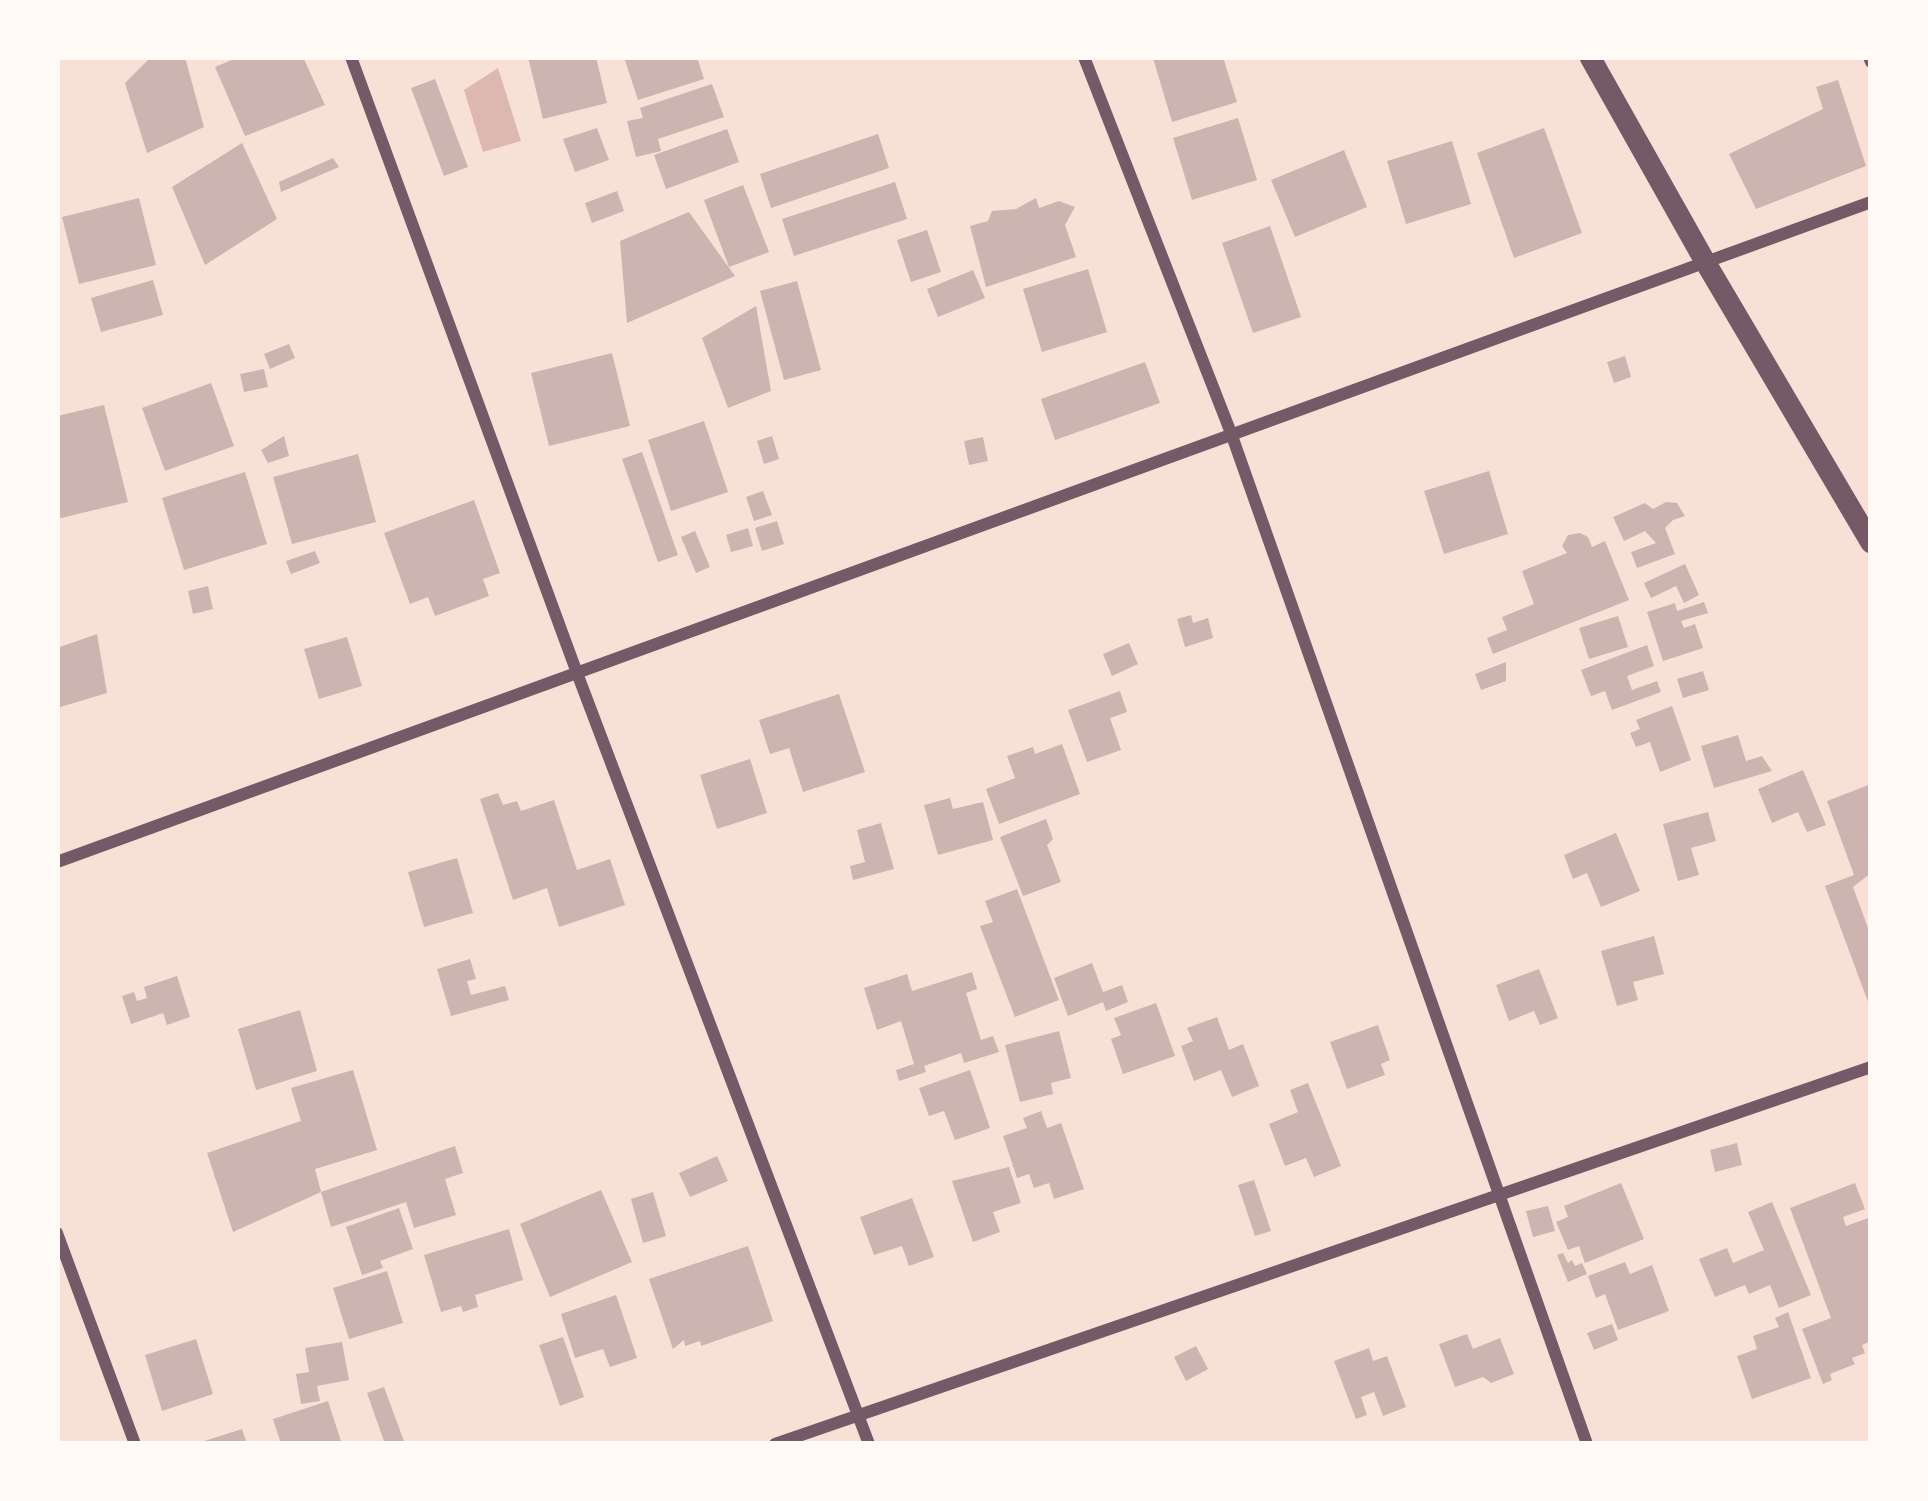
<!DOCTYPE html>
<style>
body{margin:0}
#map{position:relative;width:1928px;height:1501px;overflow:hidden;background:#f7e1d7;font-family:Helvetica,sans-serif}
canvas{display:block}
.frame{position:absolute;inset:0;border:60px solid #fffaf5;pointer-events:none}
</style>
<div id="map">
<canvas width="1928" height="1501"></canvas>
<div class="frame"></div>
</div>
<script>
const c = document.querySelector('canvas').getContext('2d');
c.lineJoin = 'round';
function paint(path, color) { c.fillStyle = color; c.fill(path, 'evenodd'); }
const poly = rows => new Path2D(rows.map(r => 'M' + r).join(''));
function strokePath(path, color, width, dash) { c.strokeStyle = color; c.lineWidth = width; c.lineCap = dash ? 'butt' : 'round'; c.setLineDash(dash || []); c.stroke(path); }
const water = poly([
 [498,68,521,141,483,152,464,90]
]);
const building = poly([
 [151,57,185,57,204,127,147,153,125,83],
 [239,57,303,57,325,105,245,136,215,67],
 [528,57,596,57,607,103,543,119],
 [624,57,697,57,704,79,638,100],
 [1223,57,1237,102,1172,122,1153,58],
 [435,79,468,167,444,176,411,88],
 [1838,80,1866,166,1756,209,1729,154,1823,109,1816,87],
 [712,84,724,117,658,139,661,151,636,157,627,121,643,118,640,108],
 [1238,118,1257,180,1192,200,1173,138],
 [597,128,609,160,575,172,563,139],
 [1544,128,1582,233,1514,258,1477,153],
 [727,129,739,162,666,189,654,155],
 [878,134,889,168,771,208,760,174],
 [1452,141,1471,204,1406,224,1387,161],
 [242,143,277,219,205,265,172,187],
 [1344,150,1367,207,1295,237,1271,180],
 [333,158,339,167,281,192,279,182],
 [895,182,907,219,794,256,782,219],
 [743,185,769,252,729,267,704,200],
 [617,191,624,211,592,223,585,203],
 [139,198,156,265,79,284,62,217],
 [1036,198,1039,208,1059,201,1075,207,1065,225,1076,257,986,287,970,226,988,221,992,211,1016,209],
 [689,212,735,276,627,323,620,241],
 [1270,226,1301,317,1253,333,1222,243],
 [927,230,941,272,911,282,897,240],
 [1088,269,1107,332,1042,352,1023,289],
 [973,270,985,298,938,317,927,289],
 [153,280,163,315,101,332,91,298],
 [797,281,821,370,784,380,760,291],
 [756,306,771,391,728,408,702,338],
 [289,344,295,358,270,369,264,354],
 [612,353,630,426,549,446,531,373],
 [1625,356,1631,377,1614,383,1607,362],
 [1145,362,1160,403,1055,440,1041,399],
 [264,369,268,387,244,392,240,374],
 [211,383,234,446,165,471,142,408],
 [104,405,128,502,57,519,57,416],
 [704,421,728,492,671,511,648,440],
 [284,436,289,456,268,463,261,450],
 [772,436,779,459,764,464,757,441],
 [983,437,988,461,969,465,964,441],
 [642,452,678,555,658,562,622,459],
 [358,454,376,522,292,544,273,477],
 [1489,471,1508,534,1444,554,1424,491],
 [245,472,267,544,184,570,162,498],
 [763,491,772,515,754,521,746,497],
 [474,500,500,573,483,579,489,596,435,616,428,597,410,604,384,533],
 [1666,502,1677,503,1685,516,1673,520,1665,528,1675,554,1637,568,1631,552,1656,543,1645,531,1624,541,1613,517,1645,503,1653,509],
 [777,521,784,544,762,551,755,528],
 [748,528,753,546,731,552,726,535],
 [695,531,710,567,696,573,681,537],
 [1580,533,1588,537,1592,547,1605,541,1629,600,1493,654,1487,638,1507,630,1502,617,1534,604,1522,571,1567,553,1562,546,1568,535],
 [315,551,320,563,291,574,286,561],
 [1685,564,1699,595,1684,603,1676,586,1651,598,1644,583],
 [208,586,213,609,193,614,188,591],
 [1704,602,1708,613,1681,621,1684,628,1695,624,1703,648,1663,661,1647,612,1675,603,1677,611],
 [1191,615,1193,623,1208,618,1213,638,1185,647,1177,619],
 [1618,616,1628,647,1589,659,1579,628],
 [97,634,107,693,57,708,57,648],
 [347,637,362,686,319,699,304,649],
 [1129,643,1138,664,1112,676,1103,654],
 [1647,645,1654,666,1627,676,1632,690,1657,681,1661,692,1612,710,1605,691,1591,696,1581,670],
 [1506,662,1506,681,1481,690,1475,674],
 [1703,671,1709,690,1683,698,1677,679],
 [1120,691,1127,712,1110,718,1121,750,1087,762,1068,710],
 [839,694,865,772,803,792,789,748,770,754,759,720],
 [1672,706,1691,760,1660,772,1650,742,1636,747,1630,733,1640,729,1636,720],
 [1738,735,1746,761,1762,756,1772,771,1714,788,1701,746],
 [1062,744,1080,794,999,824,986,789,1015,778,1007,756,1033,747,1035,754],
 [750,759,767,813,717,829,700,775],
 [1803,770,1826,825,1807,832,1798,812,1772,823,1758,789],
 [1871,784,1871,873,1853,887,1871,936,1871,1010,1825,886,1854,875,1827,801],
 [498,793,503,805,517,801,521,811,554,800,577,870,610,859,625,905,559,927,547,888,513,900,480,799],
 [950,798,953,809,983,802,993,840,938,855,924,805],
 [1708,812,1716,841,1691,848,1699,875,1678,881,1663,824],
 [1046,819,1053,839,1047,845,1061,882,1023,896,1000,837],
 [881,823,894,869,853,880,850,866,865,862,857,830],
 [1616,833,1640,891,1601,907,1587,873,1573,879,1564,855],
 [457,858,473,913,424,927,408,872],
 [1017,889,1059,1000,1015,1017,980,926,993,922,985,901],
 [1654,936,1664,974,1633,982,1638,1000,1617,1006,1601,951],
 [470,959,476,979,467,981,471,995,505,986,509,1000,451,1016,437,969],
 [1092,963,1103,992,1122,985,1128,1002,1106,1011,1103,1002,1068,1016,1054,978],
 [1539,969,1558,1018,1540,1025,1534,1011,1509,1021,1496,985],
 [972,972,977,989,966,993,981,1040,993,1036,999,1052,964,1063,961,1053,924,1066,926,1072,899,1081,896,1070,914,1064,901,1021,877,1030,864,988,907,974,912,991],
 [177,976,190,1017,167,1025,163,1013,131,1024,122,996,134,992,137,1001,147,998,144,987],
 [1156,1003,1175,1056,1123,1074,1111,1039,1121,1035,1114,1018],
 [300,1010,317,1071,256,1090,238,1029],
 [1217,1017,1229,1050,1243,1044,1259,1086,1232,1097,1221,1070,1194,1081,1181,1046,1193,1041,1187,1028],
 [1378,1025,1390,1060,1381,1064,1385,1075,1347,1089,1330,1042],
 [1059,1031,1071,1078,1051,1083,1053,1094,1020,1102,1005,1045],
 [353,1070,377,1150,315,1169,321,1192,233,1232,207,1153,301,1121,291,1088],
 [970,1070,990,1128,955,1140,944,1111,929,1116,919,1088],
 [1308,1083,1341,1166,1314,1177,1306,1158,1285,1166,1269,1124,1298,1112,1290,1090],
 [1041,1111,1047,1128,1061,1123,1084,1189,1054,1199,1049,1183,1034,1188,1029,1174,1017,1178,1003,1136,1027,1128,1023,1118],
 [1737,1143,1742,1165,1715,1172,1710,1150],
 [455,1146,463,1173,445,1179,456,1215,414,1228,406,1202,331,1227,321,1192],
 [717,1156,728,1181,690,1197,679,1173],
 [1009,1167,1021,1203,993,1212,1000,1232,973,1242,952,1181],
 [1254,1180,1271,1231,1255,1236,1238,1185],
 [1621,1183,1644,1239,1585,1263,1579,1246,1568,1250,1556,1222,1568,1217,1564,1206],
 [1855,1183,1865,1209,1843,1217,1846,1226,1871,1217,1871,1341,1862,1345,1865,1353,1852,1358,1855,1364,1830,1374,1832,1380,1823,1384,1802,1329,1831,1318,1790,1208],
 [601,1190,632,1262,550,1297,520,1224],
 [653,1192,666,1236,643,1243,631,1199],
 [912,1198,934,1257,909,1266,902,1246,874,1255,860,1217],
 [1772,1202,1811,1295,1779,1308,1770,1285,1749,1294,1745,1285,1715,1297,1699,1259,1727,1248,1733,1263,1764,1250,1748,1212],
 [1548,1206,1555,1231,1533,1237,1526,1211],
 [399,1208,413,1249,380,1261,383,1268,362,1275,346,1227],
 [509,1229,523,1280,475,1295,478,1307,463,1312,461,1306,441,1312,424,1255],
 [748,1246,773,1321,701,1346,700,1341,685,1346,684,1340,673,1349,649,1279],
 [1563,1253,1568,1263,1572,1260,1575,1266,1582,1263,1587,1274,1568,1282,1557,1255],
 [1625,1262,1630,1274,1652,1265,1669,1311,1618,1330,1605,1294,1596,1298,1588,1276],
 [387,1271,403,1323,349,1339,333,1288],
 [616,1295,637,1358,610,1367,603,1349,575,1358,561,1314],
 [1788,1312,1811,1378,1752,1399,1737,1356,1757,1349,1753,1336,1779,1327,1775,1318],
 [1612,1324,1618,1340,1594,1350,1587,1333],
 [1467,1334,1473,1349,1500,1338,1514,1374,1491,1383,1483,1377,1455,1387,1439,1344],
 [563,1337,584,1397,560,1406,539,1345],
 [196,1339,213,1394,162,1411,145,1355],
 [342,1342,349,1380,317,1386,320,1401,301,1404,296,1374,309,1372,305,1348],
 [1196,1346,1208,1369,1186,1381,1174,1357],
 [1369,1348,1373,1361,1387,1356,1406,1407,1383,1416,1374,1392,1361,1397,1367,1415,1356,1419,1334,1361],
 [384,1387,405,1444,385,1444,367,1393],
 [328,1401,341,1441,281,1444,273,1419],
 [242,1429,247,1444,199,1444,198,1443]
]);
const minor = poly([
 [351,57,577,673,869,1444],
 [1084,57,1231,433,1587,1444],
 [1869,57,1871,62],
 [57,862,1871,202],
 [57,1233,135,1444],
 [775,1444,1871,1067]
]);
const tertiary = poly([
 [1590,57,1707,265,1871,543]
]);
paint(water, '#dcb8b0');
paint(building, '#ccb4b1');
strokePath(minor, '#755966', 12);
strokePath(tertiary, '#755966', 21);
</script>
